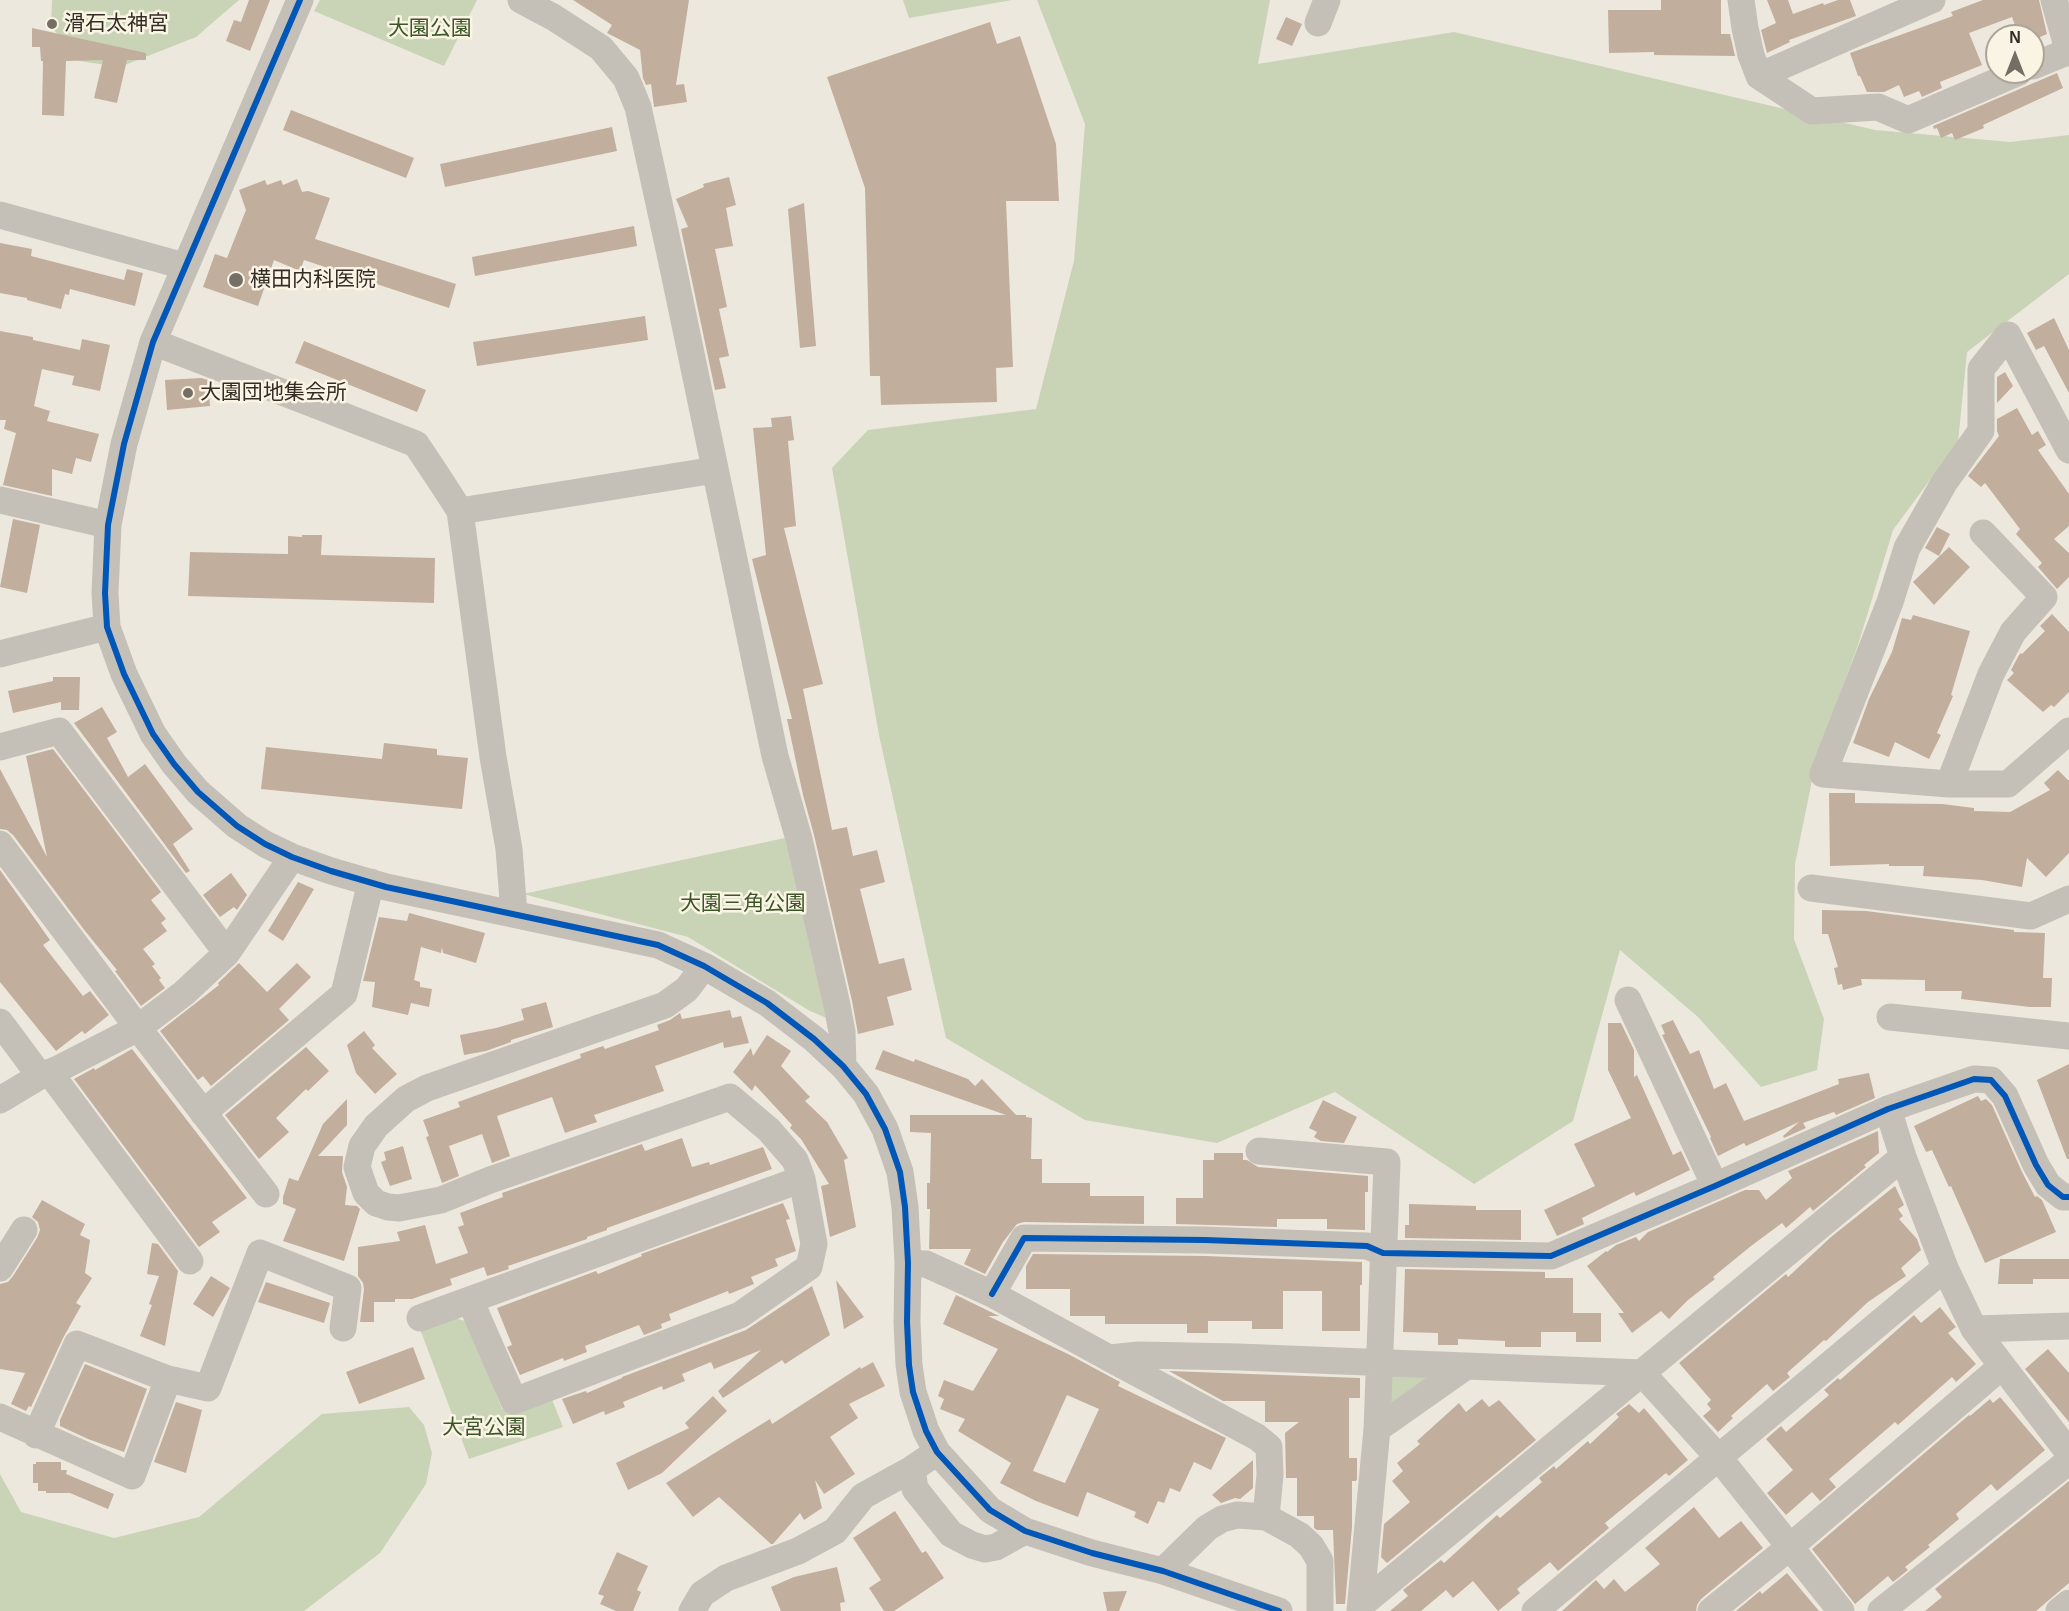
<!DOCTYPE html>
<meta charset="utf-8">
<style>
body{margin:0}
#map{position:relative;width:2069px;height:1611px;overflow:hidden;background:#ede8dd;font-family:Helvetica,sans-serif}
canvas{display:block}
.north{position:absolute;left:1985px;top:24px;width:60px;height:60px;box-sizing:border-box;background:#faf4e4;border:2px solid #aba498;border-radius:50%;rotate:0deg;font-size:16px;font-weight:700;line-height:24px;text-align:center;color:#352d25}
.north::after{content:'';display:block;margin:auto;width:21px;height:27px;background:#756e65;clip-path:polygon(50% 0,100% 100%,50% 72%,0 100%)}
</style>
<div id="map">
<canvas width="2069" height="1611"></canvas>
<div class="north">N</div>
</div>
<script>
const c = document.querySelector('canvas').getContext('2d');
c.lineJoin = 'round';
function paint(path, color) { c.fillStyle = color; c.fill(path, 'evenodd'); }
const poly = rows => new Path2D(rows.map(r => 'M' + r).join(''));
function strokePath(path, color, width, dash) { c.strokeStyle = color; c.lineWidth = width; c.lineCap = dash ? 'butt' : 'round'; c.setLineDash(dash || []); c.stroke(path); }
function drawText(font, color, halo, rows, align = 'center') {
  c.font = font + ' Helvetica,"Noto Sans JP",sans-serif'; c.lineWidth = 5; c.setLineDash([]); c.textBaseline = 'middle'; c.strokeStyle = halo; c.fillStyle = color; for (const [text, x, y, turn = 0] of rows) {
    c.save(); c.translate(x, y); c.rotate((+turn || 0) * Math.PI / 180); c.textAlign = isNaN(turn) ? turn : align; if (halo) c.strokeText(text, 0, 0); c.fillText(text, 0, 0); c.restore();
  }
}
const green = poly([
 [52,0,239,0,196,37,120,67,79,61,51,26],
 [320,0,477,0,444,66,314,11],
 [903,0,1012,0,909,18],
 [1037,0,1270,0,1258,64,1454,32,1875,130,2010,142,2069,135,2069,274,1967,352,1958,442,1893,530,1858,645,1817,756,1795,864,1794,939,1824,1019,1817,1070,1761,1087,1698,1017,1620,950,1573,1121,1474,1184,1335,1092,1217,1143,1085,1120,946,1038,879,735,832,468,868,430,1036,409,1074,261,1085,124],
 [785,838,829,1019,810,1011,688,937,523,894],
 [451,1317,469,1322,502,1409,551,1397,563,1427,469,1459,420,1329],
 [1394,1374,1438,1375,1385,1418,1386,1380],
 [409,1407,424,1425,432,1453,426,1484,380,1553,304,1611,0,1611,0,1474,21,1512,114,1538,199,1517,322,1414]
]);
const building = poly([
 [249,0,270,0,250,51,226,41,234,20,241,22],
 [573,0,689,0,676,85,684,84,687,102,654,107,651,84,646,85,643,78,640,50,607,33,612,25],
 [1661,0,1721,0,1721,34,1730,34,1735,56,1654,55,1654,52,1609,53,1608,10,1661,10],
 [1767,0,1788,0,1793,14,1823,3,1824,5,1838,0,1850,0,1856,16,1789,40,1790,42,1767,53,1761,30,1776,23],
 [1983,0,2039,0,2047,34,2033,40,2033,36,2019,36,2012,17,1969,33,1982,65,1940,82,1942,88,1922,97,1919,91,1904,97,1899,85,1884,92,1867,92,1860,76,1858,76,1850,53,1953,16,1951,12],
 [1286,17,1302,24,1292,46,1276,39],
 [990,22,997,44,1020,36,1056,144,1059,201,1006,201,1013,367,996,368,997,402,881,405,880,376,870,376,865,188,827,77],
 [32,28,146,53,146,60,127,60,117,103,94,98,103,60,66,61,64,116,42,115,43,61,41,61,40,47,32,47],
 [2057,73,2063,88,1983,125,1984,128,1955,140,1952,133,1941,138,1937,128,1934,129,1933,126],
 [291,110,414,158,406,178,283,130],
 [612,127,617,151,445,187,440,164],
 [729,177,736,205,726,208,733,246,715,249,727,307,719,309,729,356,719,358,726,388,715,390,681,229,688,227,676,199,704,187,703,184],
 [297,179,302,192,308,191,330,198,315,239,456,284,449,308,304,260,300,271,274,260,258,306,203,287,215,254,227,258,246,210,239,190,265,180,267,185,281,180,283,185],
 [804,203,816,346,800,348,788,209],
 [634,226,637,246,475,276,472,257],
 [0,243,32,249,31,256,124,280,127,269,143,273,135,306,70,289,69,295,65,294,61,309,27,300,27,298,0,293],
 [645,316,648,340,477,366,473,342],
 [2054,318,2069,350,2069,393,2044,346,2036,350,2027,333],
 [0,331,33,337,33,340,80,350,82,339,110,345,100,391,72,385,74,376,42,369,34,406,50,411,47,421,99,434,91,462,76,458,72,474,52,469,52,496,3,485,16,433,4,429,6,420,0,420],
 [304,341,426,390,417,412,295,363],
 [2005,372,2013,386,1997,403,1997,377],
 [201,378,208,380,210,406,167,410,165,380],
 [2017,408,2032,435,2038,431,2046,445,2038,450,2069,494,2069,526,2054,539,2069,553,2069,577,2057,589,2038,567,2042,563,2016,534,2020,529,1985,483,1981,487,1968,476,1999,436,1997,431,1997,419],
 [791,416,794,440,788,441,796,526,784,528,823,684,803,689,832,830,847,827,853,856,877,850,885,882,860,889,879,964,904,958,912,990,887,997,894,1025,858,1034,852,1001,814,835,803,795,787,719,792,719,752,559,766,555,753,428,772,427,771,418],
 [13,519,40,525,27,593,0,587],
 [1937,527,1950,534,1939,556,1925,548],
 [302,535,322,535,321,555,435,558,434,603,188,596,190,552,288,554,288,536,302,537],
 [1949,547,1970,567,1934,605,1913,582],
 [2052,614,2069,632,2069,692,2054,707,2051,705,2043,712,2007,680,2014,673,2011,670,2019,655,2021,653,2022,654,2045,631,2040,626],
 [1913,615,1970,631,1951,695,1953,696,1937,733,1941,735,1929,759,1895,742,1889,757,1853,743,1869,699,1892,652,1902,618,1911,620],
 [53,677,80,677,79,710,61,710,61,702,13,713,8,691,53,681],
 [102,707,117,732,107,738,128,777,145,764,193,829,173,844,190,871,186,873,74,723],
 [384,743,437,749,437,755,468,758,462,809,261,789,266,747,382,759],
 [53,749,161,892,151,900,166,919,161,923,167,931,143,949,155,964,152,966,161,978,159,980,165,988,141,1006,115,971,117,970,85,931,13,835,7,830,0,829,0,769,47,857,26,756],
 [2058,770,2068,780,2069,780,2069,853,2046,877,2027,858,2022,887,1982,880,1923,876,1924,866,1889,866,1889,864,1830,866,1829,793,1855,793,1855,803,1942,804,1974,808,1974,811,2010,812,2050,790,2044,783],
 [0,870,50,940,43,945,83,996,90,991,109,1015,85,1034,82,1031,56,1051,0,982],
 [231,873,247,895,237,910,234,907,220,917,203,895],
 [298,882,314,889,283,941,268,931],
 [1822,910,1866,911,2014,930,2014,932,2045,933,2043,978,2052,978,2051,1007,2030,1007,1961,999,1962,991,1925,991,1925,980,1861,979,1862,985,1843,990,1842,984,1838,985,1834,968,1838,967,1828,934,1822,934],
 [409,913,485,933,476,963,443,953,442,947,441,953,421,947,414,980,420,982,420,987,432,989,429,1007,411,1003,408,1015,372,1007,375,982,363,981,379,917,407,921],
 [239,963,267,992,297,963,311,977,279,1009,289,1020,211,1086,203,1076,198,1080,160,1031,219,985,218,983],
 [546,1002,553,1027,511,1040,511,1042,486,1051,464,1055,460,1035,496,1028,524,1020,521,1009],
 [730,1010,732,1018,741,1016,749,1043,724,1048,723,1042,655,1066,664,1091,594,1115,597,1122,565,1133,552,1097,497,1116,510,1156,492,1163,482,1134,449,1146,459,1176,442,1183,426,1137,429,1136,423,1120,460,1107,458,1102,581,1058,580,1054,603,1046,605,1049,659,1030,657,1025,670,1020,680,1013,682,1019],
 [1673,1020,1690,1054,1699,1050,1714,1089,1726,1083,1744,1121,1839,1084,1838,1079,1869,1073,1875,1098,1836,1115,1834,1112,1803,1123,1806,1128,1784,1138,1783,1136,1799,1122,1746,1146,1744,1143,1718,1156,1710,1138,1711,1137,1662,1035,1665,1034,1661,1025],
 [1608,1023,1621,1023,1634,1050,1634,1077,1637,1075,1673,1155,1681,1151,1690,1170,1636,1196,1634,1192,1582,1218,1584,1224,1557,1236,1544,1210,1595,1186,1574,1144,1631,1118,1608,1070],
 [364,1031,375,1045,372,1048,397,1074,375,1094,356,1073,347,1045],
 [767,1035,791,1051,781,1066,810,1097,805,1101,827,1122,848,1158,844,1160,856,1227,830,1237,821,1186,829,1184,801,1139,790,1128,792,1125,755,1085,752,1091,733,1072,751,1048,753,1056],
 [306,1047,329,1071,308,1091,306,1089,276,1118,289,1132,259,1159,225,1115],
 [132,1049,247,1198,212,1222,220,1232,199,1247,74,1079,94,1068,95,1070],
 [883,1050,914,1062,915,1059,968,1079,975,1086,982,1079,1016,1115,1026,1115,1026,1117,1032,1118,1031,1159,1042,1159,1042,1183,1090,1183,1090,1196,1144,1196,1144,1224,1024,1222,1017,1224,1003,1242,985,1274,964,1264,971,1249,929,1249,930,1209,927,1209,927,1183,930,1183,931,1133,910,1132,910,1115,1006,1115,875,1069],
 [2069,1064,2069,1159,2067,1159,2037,1080],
 [1978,1096,1981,1101,1986,1099,1992,1105,2022,1172,2035,1197,2037,1196,2042,1200,2056,1232,1985,1263,1951,1186,1949,1187,1932,1150,1926,1152,1914,1126],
 [347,1099,347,1125,318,1156,343,1156,342,1172,347,1187,345,1205,357,1206,360,1209,344,1261,283,1241,296,1209,283,1204,283,1197,289,1178,298,1181,323,1124],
 [1323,1100,1357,1117,1344,1143,1321,1141,1314,1137,1317,1132,1309,1128],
 [1878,1131,1879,1153,1864,1165,1866,1167,1813,1211,1810,1207,1786,1228,1782,1223,1751,1246,1713,1277,1715,1279,1688,1300,1669,1319,1661,1311,1632,1333,1618,1313,1624,1313,1587,1266,1606,1251,1607,1252,1616,1245,1636,1237,1639,1241,1648,1232,1745,1190,1759,1190,1766,1200,1792,1178,1788,1171],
 [682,1138,692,1167,709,1162,710,1165,763,1147,772,1169,607,1228,607,1230,587,1237,587,1239,508,1266,509,1269,494,1274,487,1276,484,1267,450,1279,452,1285,412,1299,395,1299,395,1302,374,1302,374,1322,360,1322,364,1289,363,1283,358,1276,358,1247,400,1241,397,1232,425,1225,436,1264,468,1253,458,1227,464,1225,460,1213,503,1197,502,1193,642,1144,645,1151],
 [403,1146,412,1179,390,1186,381,1162,386,1160,384,1152],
 [1214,1153,1243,1153,1243,1160,1247,1160,1258,1167,1368,1176,1368,1192,1365,1192,1365,1230,1327,1229,1327,1219,1277,1219,1277,1227,1176,1224,1176,1198,1203,1198,1203,1160,1214,1160],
 [1895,1186,1904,1205,1898,1209,1903,1216,1899,1219,1917,1239,1921,1250,1901,1268,1906,1276,1868,1302,1826,1341,1824,1340,1787,1373,1790,1377,1773,1391,1767,1384,1731,1416,1733,1418,1718,1432,1703,1416,1711,1409,1707,1404,1711,1400,1679,1363,1786,1274,1788,1277,1831,1237],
 [42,1200,85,1224,80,1235,90,1240,85,1273,92,1278,76,1303,81,1306,63,1338,31,1407,29,1406,26,1411,11,1404,25,1373,0,1369,0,1284,8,1282,13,1276,37,1238,40,1230,38,1222,32,1217],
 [783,1203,790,1219,786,1220,796,1251,775,1259,778,1266,751,1277,754,1284,729,1294,728,1291,669,1314,671,1320,661,1324,662,1328,644,1335,639,1325,585,1346,587,1352,564,1361,563,1358,520,1375,507,1347,512,1345,497,1308,596,1271,598,1274,642,1256,641,1254],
 [1409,1204,1476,1206,1476,1210,1521,1210,1521,1240,1405,1238,1405,1225,1409,1225],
 [152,1243,158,1244,178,1271,165,1346,140,1336,152,1305,149,1304,159,1276,147,1274],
 [1033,1254,1205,1256,1362,1262,1362,1285,1360,1285,1360,1331,1322,1331,1322,1291,1283,1291,1283,1329,1252,1329,1252,1321,1208,1321,1208,1333,1187,1333,1187,1324,1105,1324,1105,1316,1070,1316,1070,1289,1026,1289,1026,1266],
 [2000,1259,2069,1259,2069,1279,2033,1279,2033,1284,1998,1284],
 [1405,1269,1545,1272,1545,1278,1573,1278,1573,1313,1601,1313,1601,1342,1576,1342,1576,1332,1541,1332,1541,1347,1505,1347,1505,1341,1458,1339,1458,1345,1438,1345,1438,1333,1403,1332],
 [211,1276,230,1288,213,1317,193,1304],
 [836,1280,864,1317,844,1329],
 [266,1282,330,1303,324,1323,258,1302],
 [812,1286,830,1335,785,1364,782,1360,723,1398,718,1391,761,1350,714,1369,711,1362,682,1374,685,1381,663,1390,662,1386,623,1402,625,1407,605,1415,604,1411,573,1424,562,1399,586,1391,587,1393,622,1378,622,1377,746,1330],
 [956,1295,999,1316,988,1316,1068,1354,1120,1382,1118,1386,1226,1438,1211,1470,1194,1462,1180,1492,1170,1488,1164,1503,1158,1501,1148,1524,1134,1517,1136,1512,1087,1492,1078,1517,1036,1501,1000,1483,1011,1463,958,1431,965,1419,940,1409,944,1399,938,1396,944,1380,973,1391,998,1349,943,1324],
 [1067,1395,1099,1409,1065,1483,1033,1471],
 [1940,1307,1956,1327,1948,1333,1976,1364,1956,1382,1952,1377,1898,1425,1895,1422,1829,1479,1836,1487,1820,1501,1812,1492,1786,1515,1767,1493,1793,1470,1766,1439,1781,1426,1786,1432,1829,1395,1824,1390,1838,1378,1840,1380,1914,1315,1921,1323],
 [413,1347,425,1379,359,1404,346,1372],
 [2048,1349,2069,1373,2069,1422,2025,1369],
 [873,1362,885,1386,849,1404,858,1418,830,1437,855,1474,824,1494,815,1480,822,1508,804,1520,800,1513,773,1544,771,1544,719,1497,693,1517,666,1483,770,1419,772,1424,860,1367,861,1369],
 [85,1364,147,1389,124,1452,88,1439,60,1426,60,1420],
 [1169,1371,1360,1378,1360,1398,1349,1398,1349,1458,1357,1458,1357,1479,1356,1481,1352,1481,1352,1527,1345,1604,1336,1604,1333,1530,1317,1530,1314,1528,1314,1516,1297,1516,1297,1478,1286,1478,1285,1433,1299,1422,1265,1422,1265,1401,1223,1401],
 [713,1396,727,1411,662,1473,628,1490,616,1463,689,1428,685,1423],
 [2000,1397,2045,1450,1997,1491,1991,1484,1956,1514,1959,1519,1928,1545,1930,1547,1905,1567,1908,1570,1893,1582,1888,1576,1855,1604,1812,1549,1969,1415,1970,1416,1990,1399,1993,1403],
 [1482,1399,1489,1407,1499,1400,1536,1440,1387,1563,1381,1557,1384,1524,1410,1502,1392,1481,1403,1471,1397,1463,1420,1444,1417,1441,1459,1403,1466,1412],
 [176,1402,202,1410,186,1473,154,1462],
 [1629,1404,1639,1413,1644,1408,1688,1460,1669,1476,1666,1473,1605,1523,1609,1528,1558,1571,1550,1562,1517,1589,1520,1593,1498,1611,1473,1581,1453,1598,1446,1590,1421,1611,1390,1611,1408,1596,1403,1590,1441,1560,1444,1563,1497,1515,1500,1518,1542,1482,1539,1478,1554,1466,1556,1469,1588,1441,1590,1444,1619,1417,1616,1414],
 [1253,1460,1253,1488,1240,1499,1235,1498,1221,1503,1212,1495],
 [36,1462,61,1462,61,1470,67,1470,66,1474,114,1494,108,1509,70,1493,46,1493,46,1491,38,1491,38,1483,33,1483,33,1464,36,1464],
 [2069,1481,2069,1583,2036,1611,1925,1611,1942,1597,1935,1589],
 [1694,1507,1719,1538,1741,1521,1763,1548,1701,1599,1697,1605,1696,1611,1562,1611,1596,1580,1604,1589,1614,1579,1625,1592,1660,1564,1645,1548],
 [895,1511,922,1553,926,1551,944,1578,894,1611,884,1611,869,1588,881,1580,853,1538],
 [617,1552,648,1566,637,1590,641,1592,633,1611,616,1611,600,1604,604,1596,598,1594],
 [837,1567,845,1602,840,1603,841,1611,781,1611,771,1587,794,1577],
 [1787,1573,1819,1611,1736,1611,1760,1591,1762,1594],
 [1127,1591,1119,1611,1107,1611,1103,1592]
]);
const minor = poly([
 [300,0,153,342,124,444,108,525,105,593,107,627,124,674,153,734,174,764,198,792,237,826,265,844,292,857,331,871,386,887,658,945,704,966,767,1003,814,1039,843,1066,866,1094,885,1129,900,1172,905,1207,908,1263,907,1322,909,1365,913,1392,926,1431,937,1452,990,1510,1025,1531,1092,1553,1163,1571,1279,1611],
 [521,0,553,17,601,48,626,78,638,107,674,272,775,756,799,839,837,1005,842,1032,843,1066],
 [1741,0,1745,28,1751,55,1759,76,1812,111,1878,107,1908,120,2019,72],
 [2054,0,2069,53],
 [1318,23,1327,0],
 [2033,66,2069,51],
 [1759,76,1932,0],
 [0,215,184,266],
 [153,342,416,444,438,477,460,511,493,757,509,849,514,914],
 [2069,450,2008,335,1981,369,1981,431,1944,483,1907,548,1890,602,1823,774,1949,784,2008,784,2069,731],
 [0,500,108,525],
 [460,511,715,470],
 [0,654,107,627],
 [0,747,59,731,227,953],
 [1949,784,1991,674,2013,632,2044,597,1983,533],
 [0,844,138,1028,266,1194],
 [1811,888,2031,916,2069,899],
 [1628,1000,1715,1186],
 [1890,1017,2069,1036],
 [0,1022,40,1076],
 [50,1073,190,1261],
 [0,1100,40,1076,56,1070,138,1028,184,993,227,953,292,857],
 [1888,1109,1903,1157,1945,1268,1974,1329,2069,1453],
 [203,1113,344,994,371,882],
 [1259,1151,1387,1162,1377,1429,1360,1611],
 [908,1263,926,1264,992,1294,1109,1358,1139,1355,1239,1357,1642,1373,1719,1458,1841,1611],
 [0,1268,24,1230],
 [992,1294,1024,1238,1205,1240,1367,1246,1383,1253,1551,1256,1715,1186,1888,1109,1974,1079,1991,1080,2005,1096,2036,1165,2048,1185,2063,1197,2069,1197],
 [470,1300,514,1401,740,1315,809,1267,814,1244,802,1179],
 [420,1318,802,1179,795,1160,769,1130,730,1097,490,1180,441,1200,399,1208,388,1207,376,1203,366,1193,357,1167,362,1146,376,1126,406,1099,427,1088,665,1005,687,989,704,966],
 [1974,1329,2069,1326],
 [1109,1358,1257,1437,1269,1447,1270,1475,1266,1517],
 [0,1417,132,1476,168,1379,208,1388,260,1253,348,1288,343,1328],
 [1377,1429,1465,1367],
 [36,1435,77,1344,168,1379],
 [912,1469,915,1489,951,1534,972,1545,985,1549,996,1547,1025,1531],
 [1163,1571,1207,1528,1222,1519,1237,1515,1266,1517,1299,1535,1311,1546,1320,1561,1320,1611],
 [1361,1605,1903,1157],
 [692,1611,702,1594,726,1578,798,1551,835,1531,863,1496,912,1469,937,1452],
 [1535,1611,1945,1268],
 [1711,1611,1791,1546,2001,1367],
 [1881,1611,2069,1461],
 [2059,1611,2069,1603]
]);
const cycleway = poly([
 [300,0,153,342,124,444,108,525,105,593,107,627,124,674,153,734,174,764,198,792,237,826,265,844,292,857,331,871,386,887,658,945,704,966,767,1003,814,1039,843,1066,866,1094,885,1129,900,1172,905,1207,908,1263,907,1322,909,1365,913,1392,926,1431,937,1452,990,1510,1025,1531,1092,1553,1163,1571,1279,1611],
 [992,1294,1024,1238,1205,1240,1367,1246,1383,1253,1551,1256,1715,1186,1888,1109,1974,1079,1991,1080,2005,1096,2036,1165,2048,1185,2063,1197,2069,1197]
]);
const markers = [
 [52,24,6,"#756e65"],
 [236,280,8,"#756e65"],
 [188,393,6,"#756e65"]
];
const poiNames = [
 ["滑石太神宮",64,24],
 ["横田内科医院",250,280],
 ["大園団地集会所",200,393]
];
const parkNames = [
 ["大園公園",430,29],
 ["大園三角公園",743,904],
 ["大宮公園",484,1428]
];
paint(green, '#c9d3b6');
paint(building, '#c2ae9d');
strokePath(minor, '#c5c0b7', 27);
strokePath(cycleway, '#0057b8', 6);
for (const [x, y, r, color] of markers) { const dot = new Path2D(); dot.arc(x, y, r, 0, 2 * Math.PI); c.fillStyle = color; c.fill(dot); strokePath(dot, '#faf4e4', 2); }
drawText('21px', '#352d25', '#faf4e4', poiNames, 'left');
drawText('21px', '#3c5527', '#faf4e4', parkNames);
</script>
